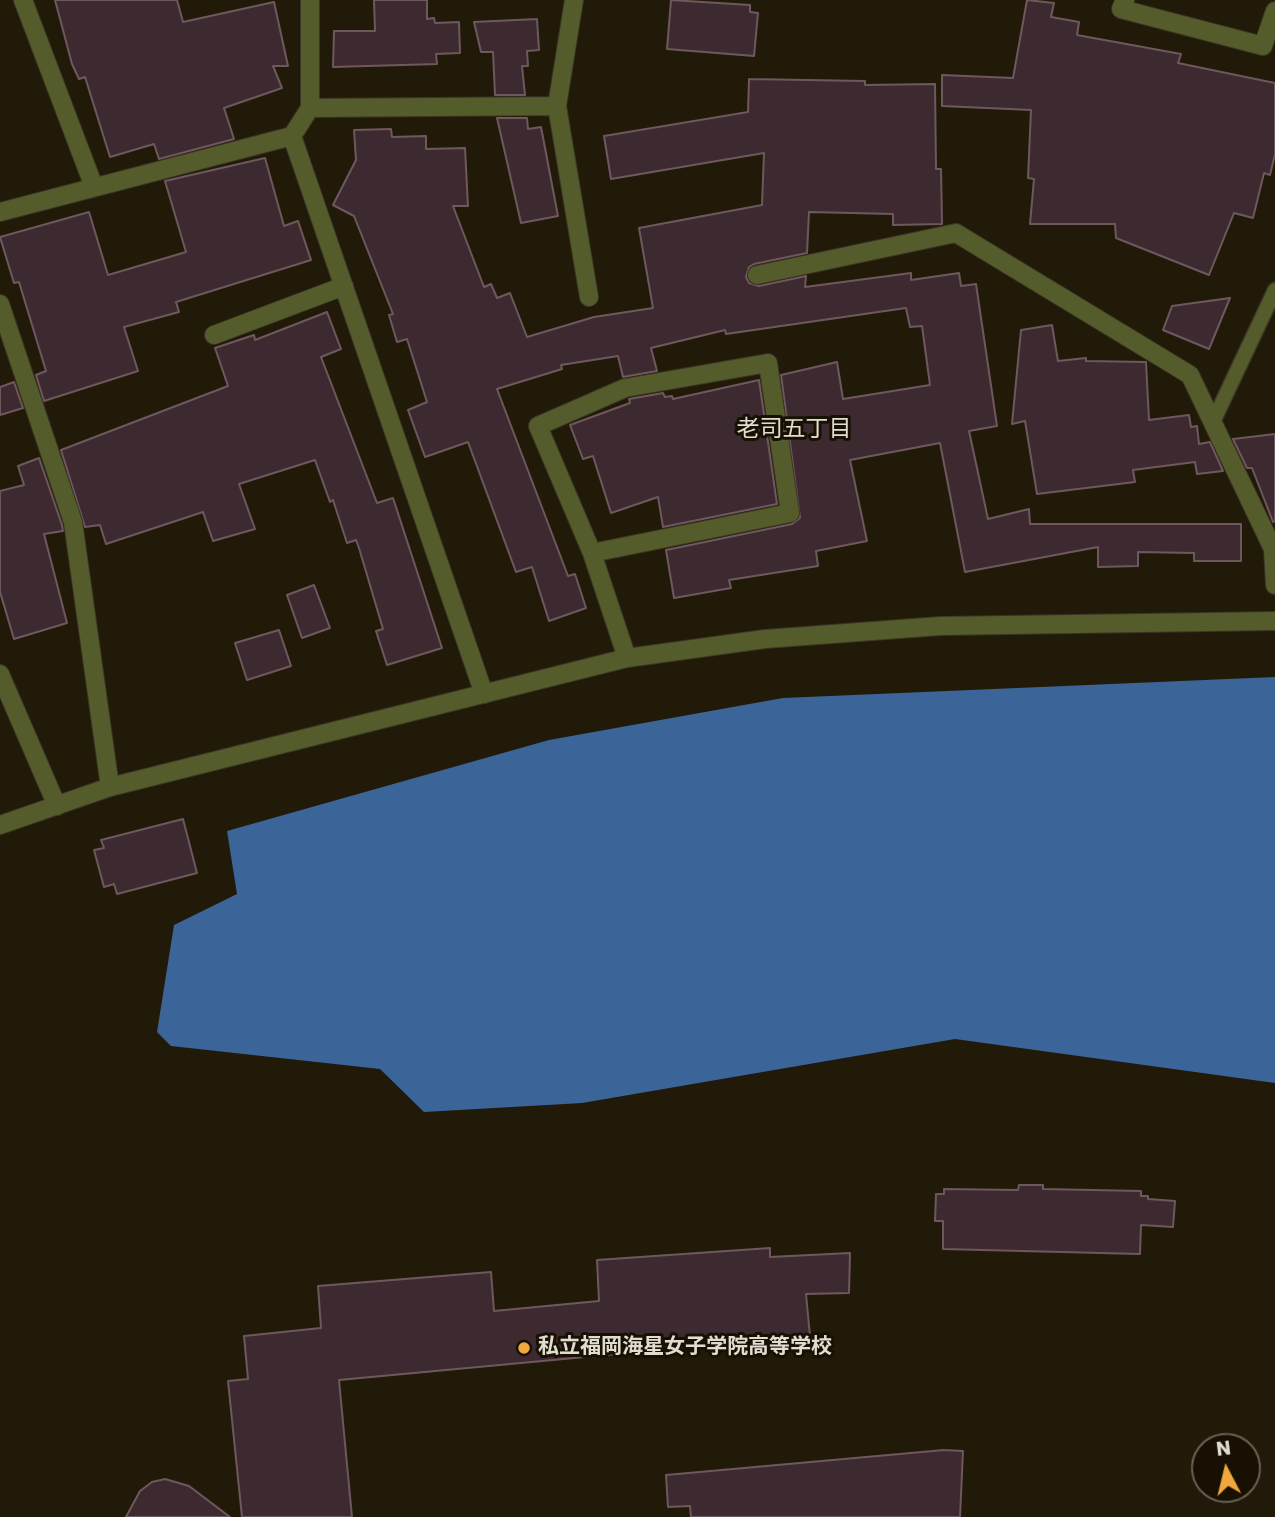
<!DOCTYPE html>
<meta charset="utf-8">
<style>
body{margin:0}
#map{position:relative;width:1275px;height:1517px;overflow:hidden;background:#211a09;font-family:Poppins,sans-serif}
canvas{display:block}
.north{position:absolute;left:1191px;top:1433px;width:70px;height:70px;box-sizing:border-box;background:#181103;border:2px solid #686255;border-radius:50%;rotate:353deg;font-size:19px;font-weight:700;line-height:28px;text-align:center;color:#e1dcd1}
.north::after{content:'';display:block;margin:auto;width:24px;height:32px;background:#efa73e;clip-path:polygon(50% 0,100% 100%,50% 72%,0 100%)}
</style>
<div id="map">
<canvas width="1275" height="1517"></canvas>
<div class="north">N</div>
</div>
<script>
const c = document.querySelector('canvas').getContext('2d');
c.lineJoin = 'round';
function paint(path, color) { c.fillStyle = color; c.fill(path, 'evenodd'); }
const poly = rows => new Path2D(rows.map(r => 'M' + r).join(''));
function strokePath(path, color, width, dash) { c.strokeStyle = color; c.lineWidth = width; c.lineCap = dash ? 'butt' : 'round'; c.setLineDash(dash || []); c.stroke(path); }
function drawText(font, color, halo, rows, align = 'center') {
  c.font = font + ' Poppins,"Noto Sans JP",sans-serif'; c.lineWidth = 6; c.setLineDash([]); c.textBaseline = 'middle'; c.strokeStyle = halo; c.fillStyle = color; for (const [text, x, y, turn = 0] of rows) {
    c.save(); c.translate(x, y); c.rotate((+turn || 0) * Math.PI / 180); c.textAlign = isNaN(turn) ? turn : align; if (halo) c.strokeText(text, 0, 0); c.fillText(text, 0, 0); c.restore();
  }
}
const water = poly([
 [1275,677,1275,1083,955,1039,582,1103,424,1112,380,1069,171,1046,157,1032,174,925,237,894,227,831,549,740,783,698]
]);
const building = poly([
 [55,0,177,0,183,22,274,2,288,66,273,66,282,88,224,108,234,139,159,159,154,144,110,157,85,77,79,79,72,64,55,0],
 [374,0,427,0,427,19,434,18,435,23,459,22,460,53,436,54,437,64,333,67,334,31,375,31,374,0],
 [671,0,750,5,750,12,758,13,754,56,667,49,671,0],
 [1027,0,1054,3,1051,17,1079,22,1077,35,1181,54,1178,63,1275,83,1275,154,1270,175,1264,173,1253,218,1234,213,1209,275,1116,238,1115,224,1030,224,1034,179,1028,178,1031,110,942,106,942,75,1013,78,1027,0],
 [537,19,539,50,527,51,528,66,522,66,525,95,495,95,493,52,481,52,474,22,537,19],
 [749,79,865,81,865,85,935,84,936,169,941,169,942,224,893,225,893,214,809,212,807,253,754,264,749,267,746,277,749,283,759,286,806,276,805,287,911,273,911,280,959,273,961,286,976,284,997,426,969,431,988,519,1029,509,1030,524,1241,524,1241,561,1194,561,1194,553,1138,552,1138,566,1098,567,1098,547,965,572,940,443,850,460,867,541,816,551,818,566,729,580,731,588,674,598,666,550,792,524,800,518,781,375,837,362,843,399,930,385,922,326,910,327,906,308,726,334,725,330,651,348,657,371,623,377,618,356,561,365,562,369,497,389,568,576,575,574,586,608,549,621,532,567,516,572,468,442,425,457,408,410,427,402,407,339,397,342,389,315,393,314,354,216,333,205,356,160,354,130,391,129,392,137,426,136,426,149,465,148,468,206,453,206,484,287,491,284,497,298,510,293,527,337,594,317,653,308,639,228,762,205,764,153,611,179,604,136,748,112,749,79],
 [497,118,527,118,528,129,541,127,558,216,521,223,497,118],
 [265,158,284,226,298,221,311,260,176,302,179,312,124,327,138,371,44,401,36,375,46,371,19,282,14,283,0,237,89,212,108,275,186,252,165,181,265,158],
 [1230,298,1209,349,1163,330,1172,306,1230,298],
 [327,312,341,349,321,357,377,503,393,498,442,648,387,665,376,631,383,629,359,548,356,540,347,543,333,500,330,502,315,460,239,484,255,529,213,541,203,512,106,544,100,525,85,527,61,450,228,386,215,348,254,335,255,340,327,312],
 [1052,325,1058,361,1086,358,1086,361,1146,362,1149,420,1189,415,1191,427,1197,426,1199,444,1210,442,1223,471,1197,474,1195,462,1133,470,1135,482,1037,494,1025,421,1012,424,1021,330,1052,325],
 [759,380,777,504,663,527,658,497,611,513,593,456,583,459,570,425,630,403,629,399,663,393,665,397,672,396,673,399,759,380],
 [14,382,23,408,0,415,0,387,14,382],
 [1275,434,1275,521,1273,522,1252,468,1247,468,1233,439,1275,434],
 [39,458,62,525,63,531,44,534,67,623,14,639,0,592,0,491,24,485,18,466,39,458],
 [314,585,330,628,302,638,287,595,314,585],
 [279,630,291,666,247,680,235,643,279,630],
 [183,819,197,873,117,894,114,884,104,887,94,850,104,848,101,840,183,819],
 [1019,1185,1043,1185,1043,1189,1141,1191,1141,1196,1148,1196,1148,1199,1175,1201,1173,1227,1141,1225,1140,1254,943,1249,943,1221,935,1221,936,1194,944,1194,944,1189,1018,1190,1019,1185],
 [770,1248,770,1257,850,1253,849,1293,806,1294,810,1336,339,1380,352,1517,242,1517,228,1381,248,1379,244,1336,321,1328,318,1286,491,1272,494,1311,599,1301,597,1260,770,1248],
 [944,1450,963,1451,960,1517,691,1517,690,1506,668,1507,666,1475,944,1450],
 [165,1479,189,1486,230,1517,126,1517,140,1491,152,1482,165,1479]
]);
const service = poly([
 [1213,422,1275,290]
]);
const minor = poly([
 [23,0,94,187],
 [310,0,310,108,292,136,484,694],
 [574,0,557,106,589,297],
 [1125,0,1121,9,1263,46,1275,11],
 [310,108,557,106],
 [0,212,292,136],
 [757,275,956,233,1190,375,1273,549,1275,585],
 [0,304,73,522,110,787],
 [214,335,344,286],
 [592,553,790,513,768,363,625,388,538,426,592,553,627,658],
 [0,674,57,806]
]);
const tertiary = poly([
 [0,825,110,787,627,658,765,639,940,626,1275,621]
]);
const markers = [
 [524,1348,7,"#efa73e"]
];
const poiNames = [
 ["私立福岡海星女子学院高等学校",538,1348]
];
const neighbourhoodNames = [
 ["老司五丁目",794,430]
];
paint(water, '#3b6498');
paint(building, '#3d2a30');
strokePath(building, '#6e585e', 2);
strokePath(service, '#3c3525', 17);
strokePath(minor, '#3c3525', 20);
strokePath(tertiary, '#3c3525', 20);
strokePath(service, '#545c2c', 14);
strokePath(minor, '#545c2c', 18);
strokePath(tertiary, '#545c2c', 18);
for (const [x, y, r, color] of markers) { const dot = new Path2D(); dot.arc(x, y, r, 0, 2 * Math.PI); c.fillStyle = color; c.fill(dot); strokePath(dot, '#181103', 2.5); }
drawText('bold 21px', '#e1dcd1', '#181103', poiNames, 'left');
drawText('23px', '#e1dcd1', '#181103', neighbourhoodNames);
</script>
